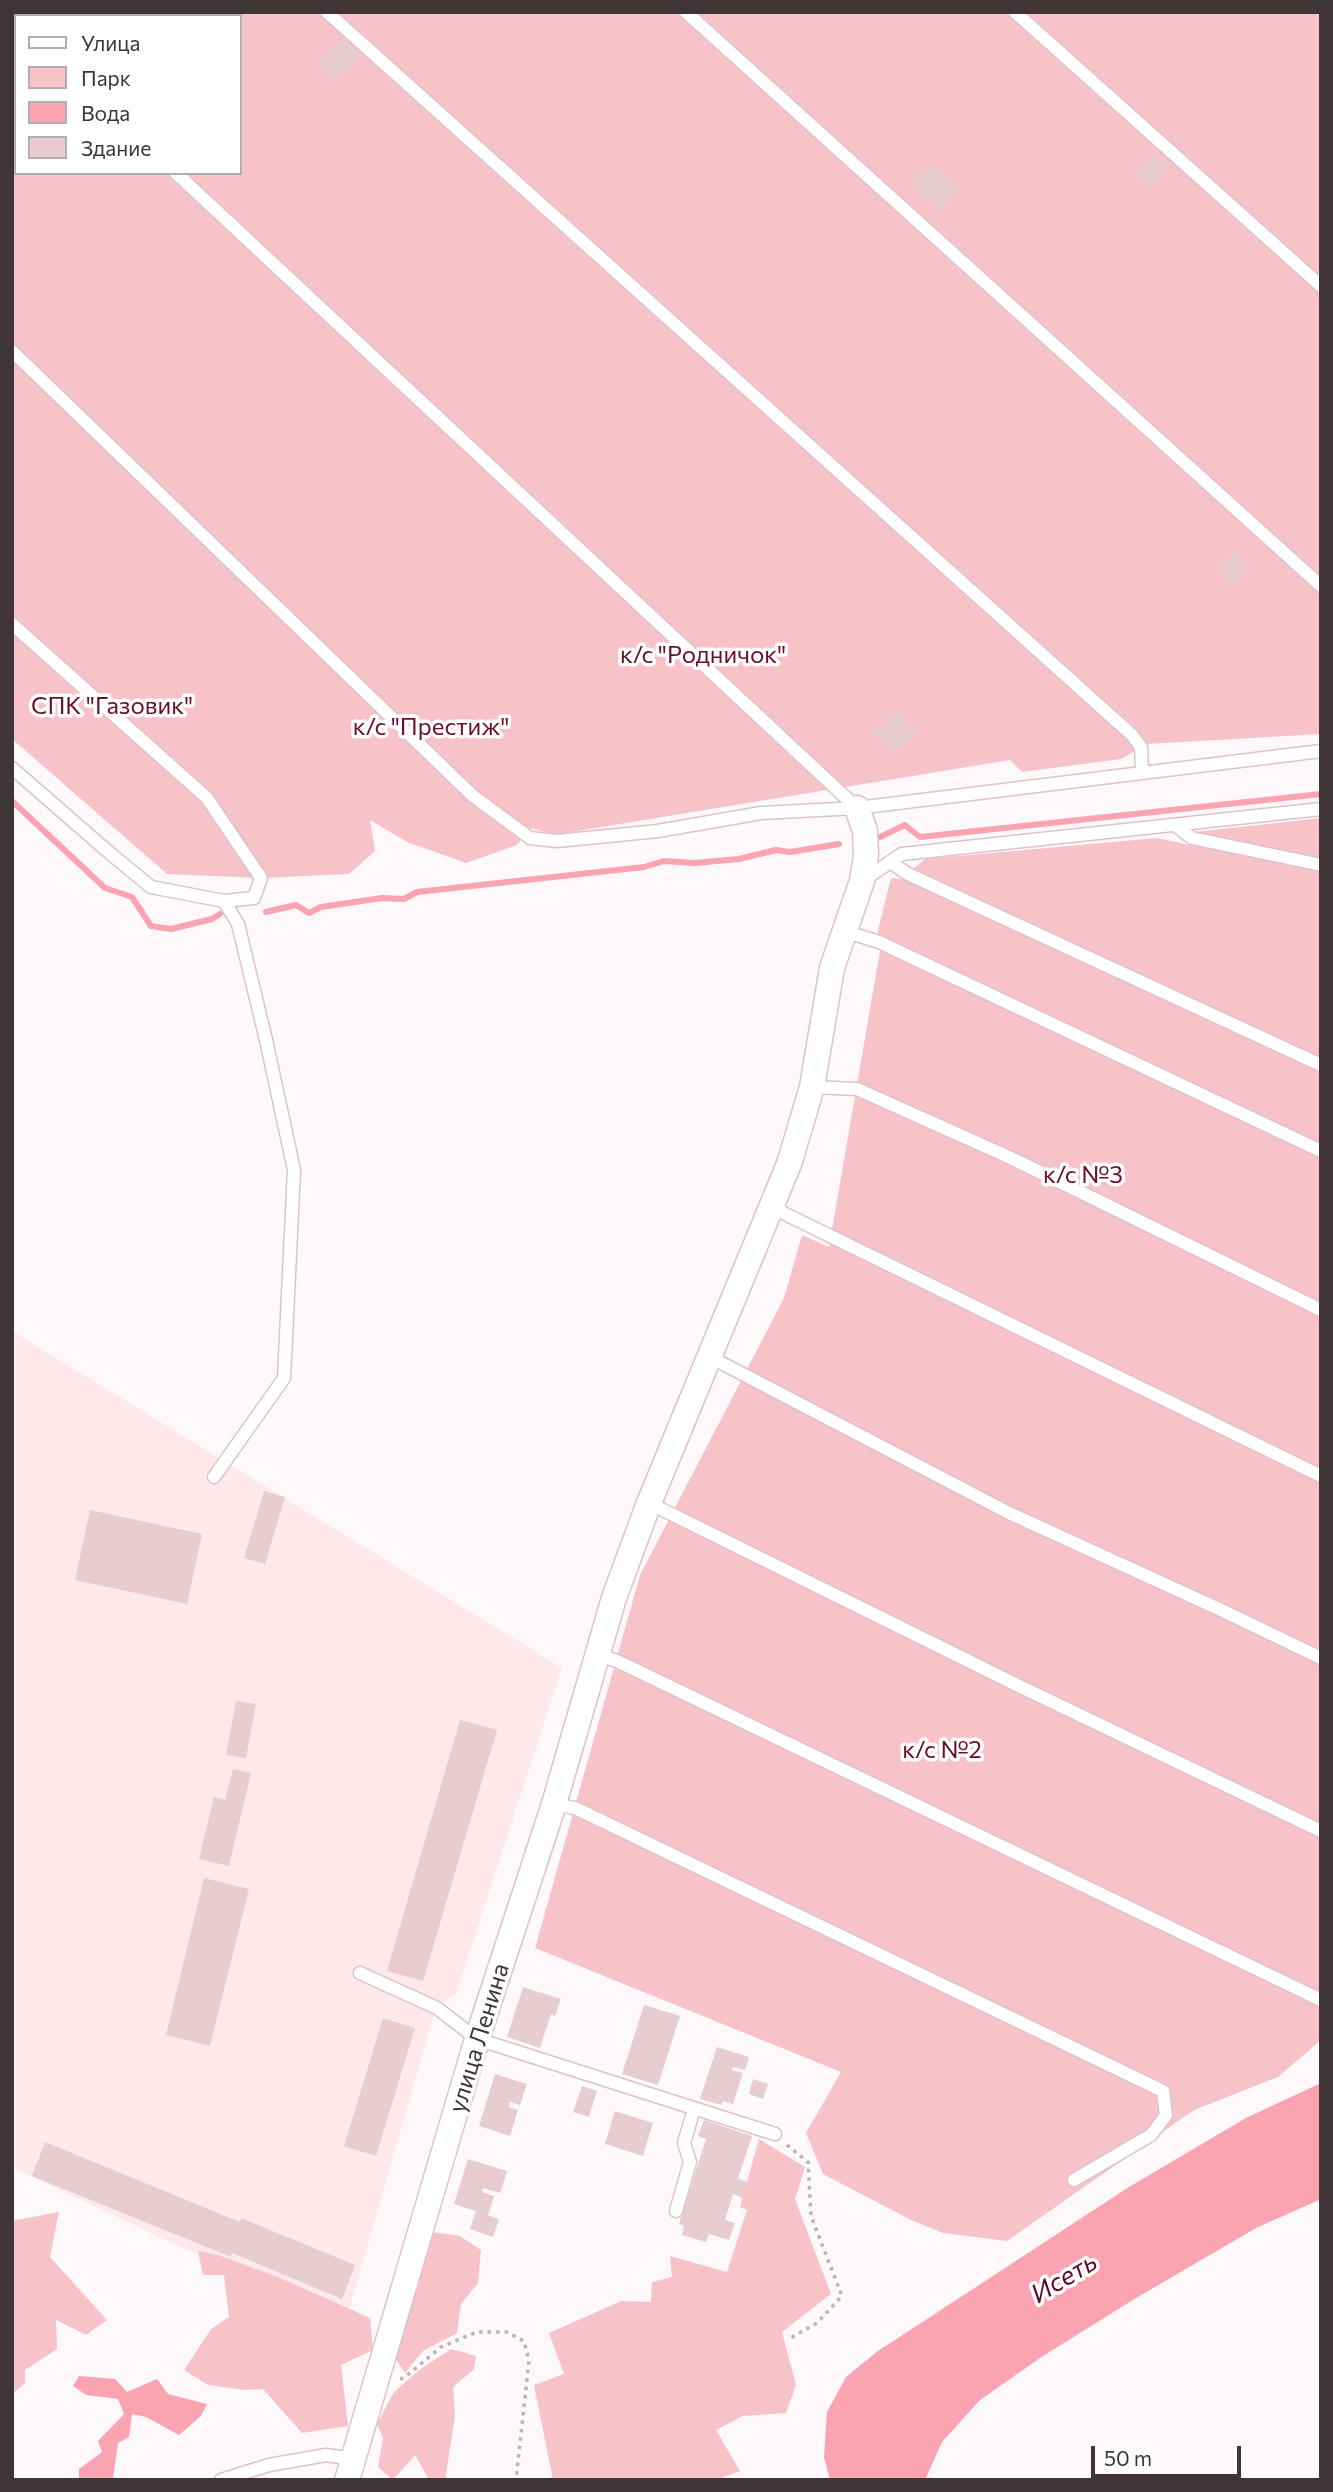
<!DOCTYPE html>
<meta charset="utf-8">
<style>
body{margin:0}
#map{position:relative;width:1333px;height:2492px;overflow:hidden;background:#fdf8f9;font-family:Commissioner,sans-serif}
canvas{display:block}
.frame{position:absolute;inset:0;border:14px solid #3f3536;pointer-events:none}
.legend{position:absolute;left:14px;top:14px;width:228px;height:161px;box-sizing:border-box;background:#fff;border:2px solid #b2aeaf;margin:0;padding:9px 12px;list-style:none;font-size:21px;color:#3f3536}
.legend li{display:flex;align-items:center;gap:14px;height:35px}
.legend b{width:35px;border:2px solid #b2aeaf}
.scale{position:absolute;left:1091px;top:2446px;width:150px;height:32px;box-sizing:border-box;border:4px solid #3f3536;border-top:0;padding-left:9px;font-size:21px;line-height:24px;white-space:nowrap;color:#3f3536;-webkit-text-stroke:5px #fff;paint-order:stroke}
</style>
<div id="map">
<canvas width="1333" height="2492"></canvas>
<div class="frame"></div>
<ul class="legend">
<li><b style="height:9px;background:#fff"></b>Улица</li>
<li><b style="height:19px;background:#f7c3c9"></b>Парк</li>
<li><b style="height:19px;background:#f9a4b0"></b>Вода</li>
<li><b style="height:19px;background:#e7cdd0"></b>Здание</li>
</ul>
<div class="scale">50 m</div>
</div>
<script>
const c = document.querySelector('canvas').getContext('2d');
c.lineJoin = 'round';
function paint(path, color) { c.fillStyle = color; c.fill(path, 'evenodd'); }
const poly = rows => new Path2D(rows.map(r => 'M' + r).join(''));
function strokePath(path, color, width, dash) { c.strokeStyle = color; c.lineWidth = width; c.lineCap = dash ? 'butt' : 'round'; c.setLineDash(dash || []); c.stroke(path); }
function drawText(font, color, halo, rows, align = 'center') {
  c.font = font + ' Commissioner,sans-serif'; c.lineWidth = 7; c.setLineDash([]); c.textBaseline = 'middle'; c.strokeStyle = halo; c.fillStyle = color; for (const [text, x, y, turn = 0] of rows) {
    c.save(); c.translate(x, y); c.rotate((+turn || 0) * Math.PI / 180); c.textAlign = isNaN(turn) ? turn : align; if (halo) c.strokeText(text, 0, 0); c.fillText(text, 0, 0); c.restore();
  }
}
const built = poly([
 [12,1331,562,1668,456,1994,436,2008,348,2314,189,2251,12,2167]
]);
const green = poly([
 [12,12,1321,12,1321,734,1147,744,1121,759,1022,772,1010,760,553,835,532,828,517,845,466,863,407,842,370,820,375,851,349,874,261,878,167,874,12,739],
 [16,16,240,16,240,173,16,173],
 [1321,818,1321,2040,1278,2077,1194,2110,1007,2241,943,2233,911,2220,823,2174,806,2133,841,2072,535,1948,640,1575,784,1298,802,1235,829,1247,880,951,878,931,891,878,901,879,925,859,1157,838,1190,845,1195,832],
 [759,2139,805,2167,795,2199,831,2294,782,2332,796,2385,786,2413,743,2416,716,2430,740,2471,717,2480,553,2480,534,2385,564,2374,549,2333,621,2301,651,2302,652,2282,672,2277,670,2256,727,2272,747,2210,740,2207],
 [59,2212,50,2257,107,2320,86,2335,56,2320,57,2349,25,2370,25,2383,12,2394,12,2221],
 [432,2232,460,2236,481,2250,478,2283,461,2304,457,2333,423,2351,405,2373,394,2356],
 [198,2251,218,2255,280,2278,370,2318,373,2350,341,2365,348,2426,302,2433,263,2389,245,2390,208,2385,184,2370,211,2329,229,2317,224,2275,203,2275],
 [451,2349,476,2356,474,2369,453,2387,455,2416,445,2480,428,2478,415,2455,393,2480,378,2467,383,2438,377,2424,394,2392,419,2370]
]);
const water = poly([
 [1321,2083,1321,2199,1256,2228,1136,2298,1043,2356,980,2400,942,2442,925,2480,830,2480,824,2457,827,2412,846,2377,878,2351,1129,2187,1246,2118],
 [79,2376,115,2379,127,2392,157,2379,168,2394,207,2404,201,2416,179,2435,146,2417,132,2414,129,2437,118,2443,113,2478,79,2480,79,2469,102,2452,98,2441,124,2414,118,2399,86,2395,73,2386]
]);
const stream = poly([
 [12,801,105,888,132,897,151,926,171,929,212,919,220,914],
 [876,839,905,825,920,837,1321,794],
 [266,912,296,905,309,913,321,907,382,898,404,899,417,892,644,867,664,861,694,863,739,859,776,850,790,852,839,844]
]);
const building = poly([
 [344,38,361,56,334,81,317,63],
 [1153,154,1169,167,1151,188,1135,175],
 [931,164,959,190,940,211,912,186],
 [1233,552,1250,569,1233,585,1217,567],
 [898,711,917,733,893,753,874,731],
 [264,1491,285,1497,265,1564,244,1558],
 [90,1510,202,1534,187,1604,75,1580],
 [236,1701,256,1704,246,1758,226,1755],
 [460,1720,497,1730,423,1981,387,1971],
 [233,1769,251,1773,229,1866,199,1859,214,1797,225,1800],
 [204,1878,249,1889,210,2046,166,2035],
 [523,1987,561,1999,555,2016,551,2014,540,2048,507,2037],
 [644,2005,680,2016,658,2085,622,2074],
 [383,2018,415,2028,376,2156,344,2146],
 [717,2047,749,2057,745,2070,733,2067,732,2070,743,2073,733,2104,723,2101,721,2105,700,2099],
 [495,2074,527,2084,520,2105,510,2102,509,2107,518,2110,510,2136,479,2126],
 [753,2079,768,2084,763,2099,749,2094],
 [582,2086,597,2091,589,2117,573,2112],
 [615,2111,653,2123,643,2156,605,2144],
 [704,2120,752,2136,738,2179,748,2182,743,2198,733,2194,725,2220,735,2223,729,2240,709,2234,706,2242,682,2235,684,2226,679,2224,706,2139,698,2136],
 [45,2142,240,2222,241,2218,355,2265,342,2299,232,2253,231,2257,32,2176],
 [468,2159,507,2171,500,2193,483,2188,482,2192,494,2196,488,2215,499,2219,493,2237,470,2229,476,2211,454,2204]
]);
const path = poly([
 [787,2145,808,2162,811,2216,842,2296,817,2323,789,2339],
 [400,2379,404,2378,441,2347,477,2332,507,2332,524,2341,529,2361,516,2480]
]);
const service = poly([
 [327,12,1132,735,1141,747,1142,771],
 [686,12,1321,586],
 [1015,12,1321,286],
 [12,30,16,33],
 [176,173,857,808],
 [12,351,473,796,530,838,557,841,658,831,761,813,857,808,1321,751],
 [12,624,207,798,261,878,254,898,224,901],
 [12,768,112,855,151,887,224,901,238,924,266,1040,294,1170,284,1378,214,1477],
 [1176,826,1192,838,1321,865],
 [890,862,908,874,1321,1065],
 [862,881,902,854,1321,809],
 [844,931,879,942,1321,1151],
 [812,1087,857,1089,1011,1158,1321,1310],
 [771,1207,1321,1476],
 [710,1357,1009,1513,1219,1609,1321,1658],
 [649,1503,1017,1685,1321,1831],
 [598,1655,617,1661,1321,2000],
 [554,1804,575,1808,1163,2091,1166,2115,1151,2135,1074,2180],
 [360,1973,437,2008,477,2039,775,2134],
 [676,2211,690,2162,684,2143,694,2109],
 [221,2480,269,2465,326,2455,354,2459]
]);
const minor = poly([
 [347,2480,477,2039,554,1804,614,1598,649,1503,789,1164,812,1087,832,968,862,881,866,855,865,831,857,808]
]);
const parkNames = [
 ["к/с \"Родничок\"",703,655],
 ["СПК \"Газовик\"",112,706],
 ["к/с \"Престиж\"",431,727],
 ["к/с №3",1083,1175],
 ["к/с №2",942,1750]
];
const streetNames = [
 ["улица Ленина",479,2038,-73]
];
const waterNames = [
 ["Исеть",1064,2278,-31]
];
paint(built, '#fee8ea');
paint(green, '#f7c3c9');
paint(water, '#f9a4b0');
strokePath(stream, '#f9a4b0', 6);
paint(building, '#e7cdd0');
strokePath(service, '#ddc3c6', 15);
strokePath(minor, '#ddc3c6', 27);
strokePath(path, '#bbb4b5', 3.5, [3.5, 5]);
strokePath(service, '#fff', 12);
strokePath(minor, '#fff', 24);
drawText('24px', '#6b0e2a', '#fff', parkNames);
drawText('24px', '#3f3536', '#fff', streetNames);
drawText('italic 26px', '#650525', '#fff', waterNames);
</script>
